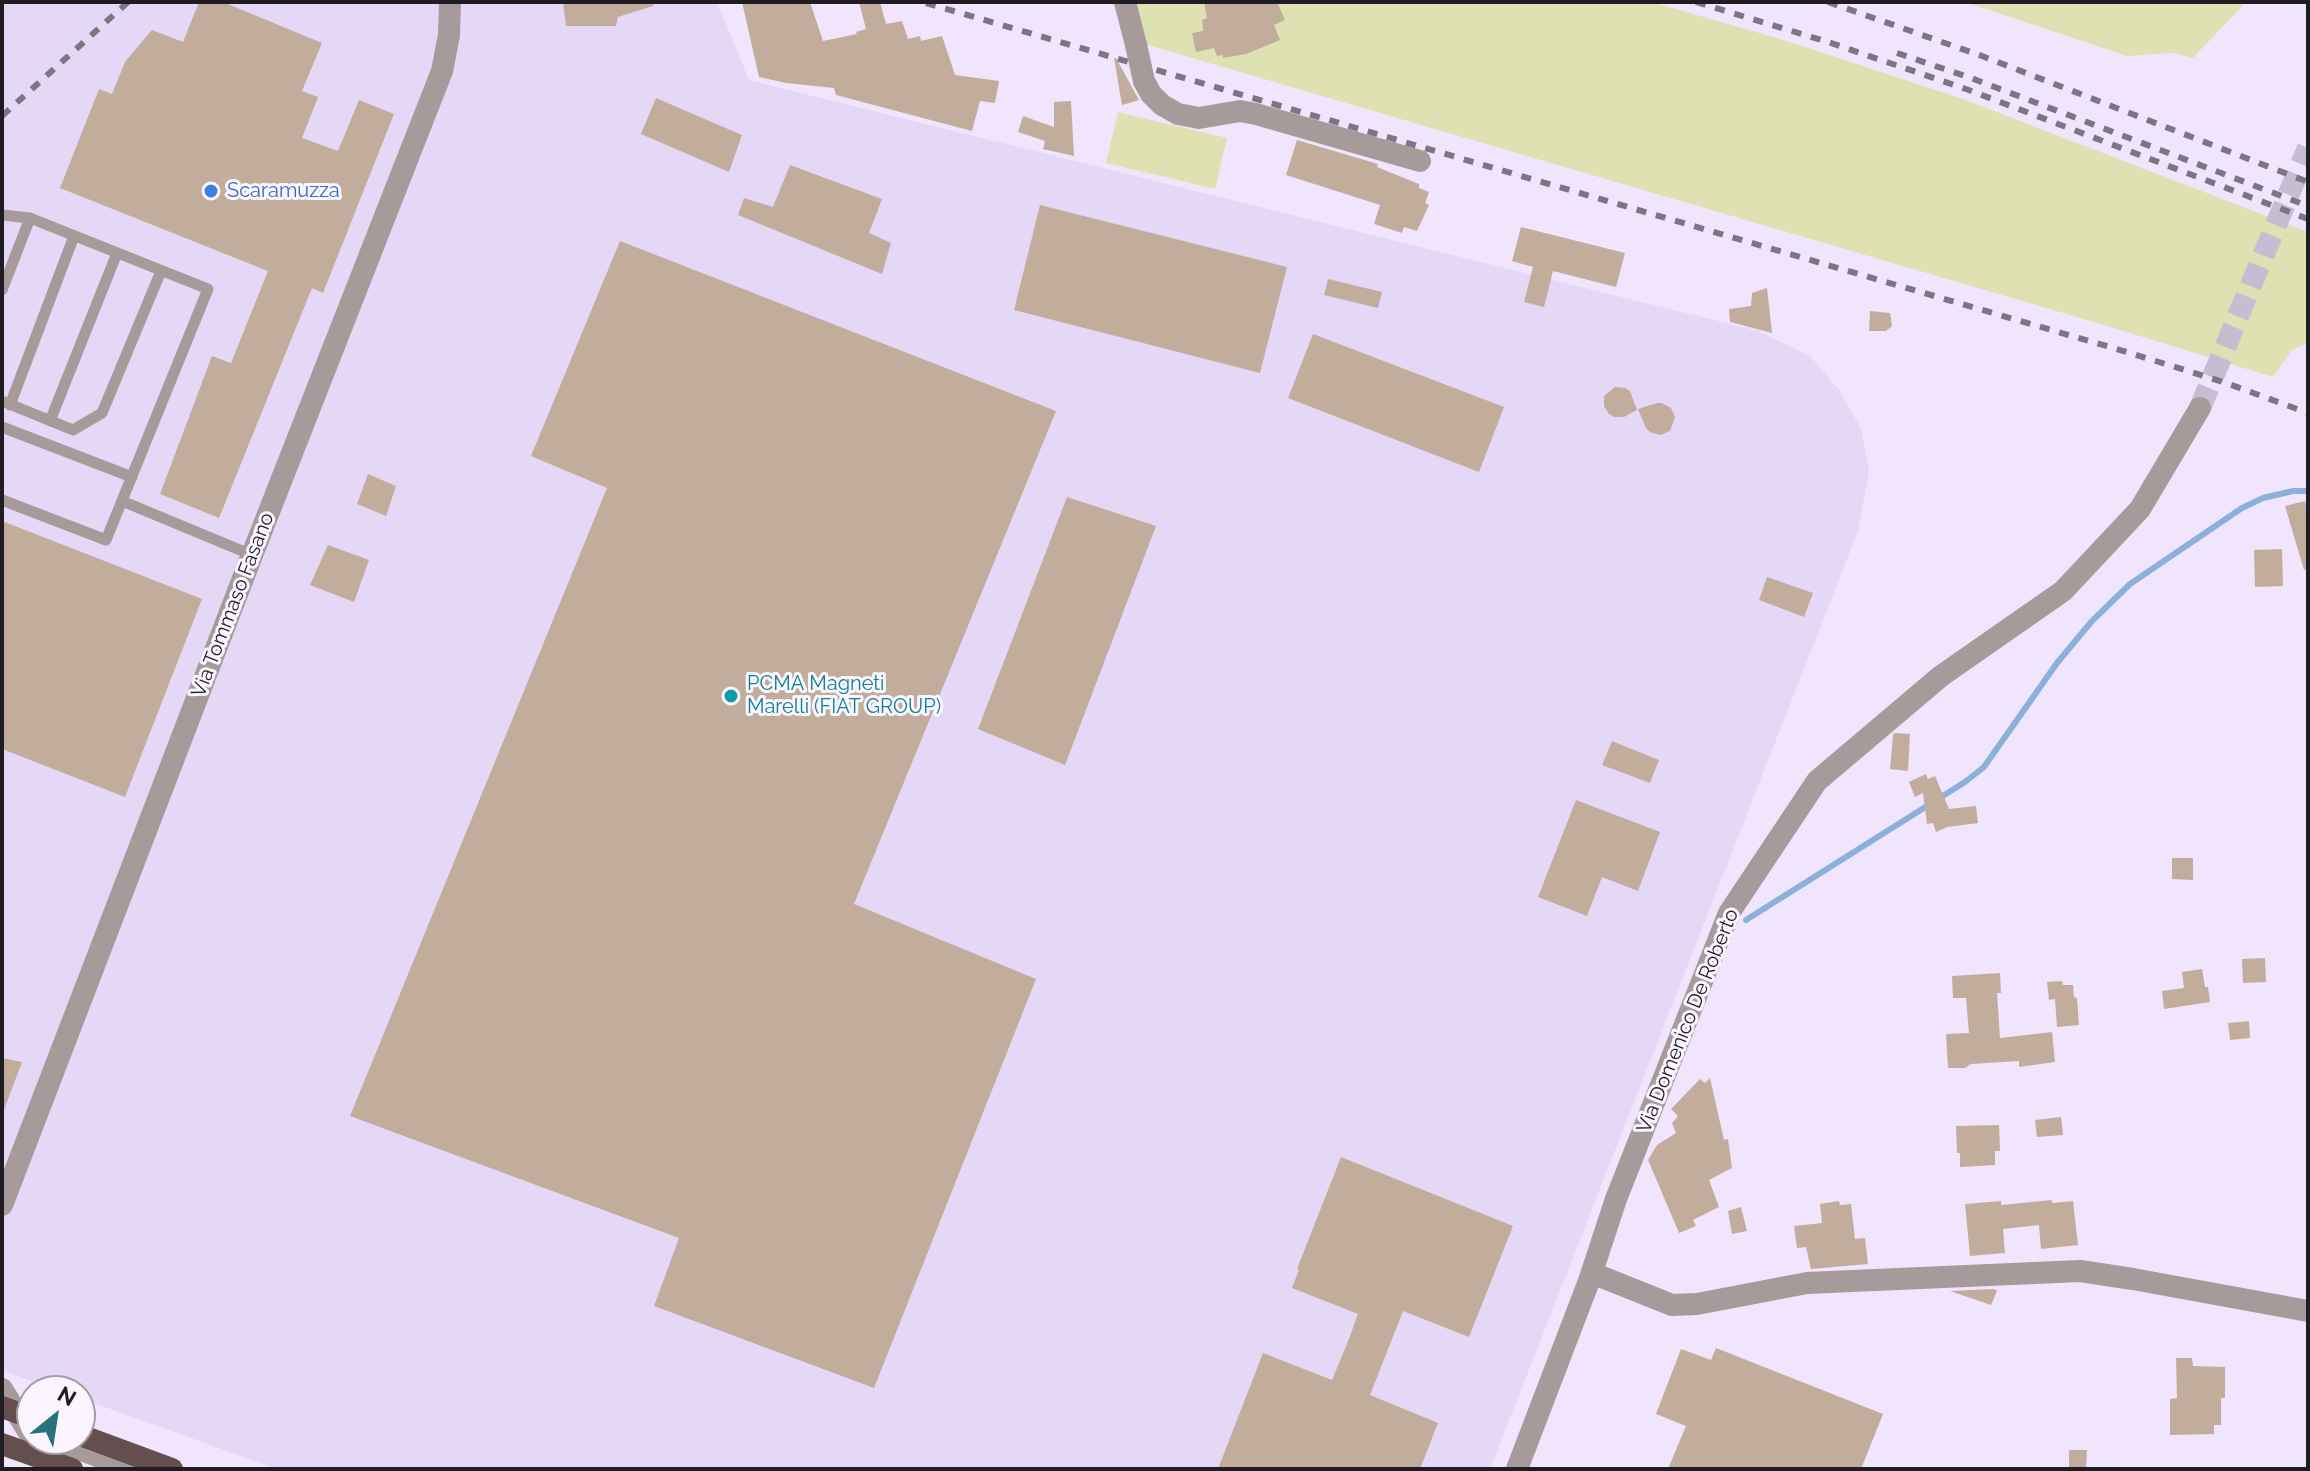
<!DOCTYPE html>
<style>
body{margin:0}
#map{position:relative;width:2310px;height:1471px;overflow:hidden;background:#f0e5fd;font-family:Raleway,sans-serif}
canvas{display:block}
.frame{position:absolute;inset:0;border:4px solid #1f1c24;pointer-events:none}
.north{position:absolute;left:16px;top:1375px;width:80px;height:80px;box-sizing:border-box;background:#faf5ff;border:2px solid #a29ea7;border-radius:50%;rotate:30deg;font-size:22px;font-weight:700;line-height:32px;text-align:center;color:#1f1c24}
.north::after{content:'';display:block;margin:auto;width:28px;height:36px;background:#29717c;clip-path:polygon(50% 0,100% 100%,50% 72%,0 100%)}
</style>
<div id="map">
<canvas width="2310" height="1471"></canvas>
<div class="frame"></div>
<div class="north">N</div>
</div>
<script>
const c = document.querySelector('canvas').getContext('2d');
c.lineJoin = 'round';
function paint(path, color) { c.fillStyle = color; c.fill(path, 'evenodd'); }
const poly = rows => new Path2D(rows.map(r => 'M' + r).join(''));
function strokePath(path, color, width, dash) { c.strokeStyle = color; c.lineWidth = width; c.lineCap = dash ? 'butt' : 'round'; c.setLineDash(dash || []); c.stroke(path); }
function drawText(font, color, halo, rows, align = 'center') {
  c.font = font + ' Raleway,sans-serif'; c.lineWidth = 6; c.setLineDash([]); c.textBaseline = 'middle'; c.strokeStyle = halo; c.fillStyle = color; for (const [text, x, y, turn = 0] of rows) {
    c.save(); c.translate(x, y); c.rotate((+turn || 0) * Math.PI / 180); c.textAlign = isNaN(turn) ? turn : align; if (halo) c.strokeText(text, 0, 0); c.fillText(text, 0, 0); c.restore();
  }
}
const built = poly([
 [2,2,717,2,749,80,1758,331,1810,356,1840,391,1861,429,1869,470,1858,531,1490,1469,277,1469,80,1398,80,1391,60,1391,2,1370]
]);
const green = poly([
 [1131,2,1652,2,1787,41,1963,99,2308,232,2308,342,2291,351,2273,377,2094,322,1141,43],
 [1965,2,2246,2,2193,58,2173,53,2127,56],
 [1118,112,1227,138,1215,189,1106,163]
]);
const stream = poly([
 [1746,920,1965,782,1984,767,2057,663,2092,621,2130,584,2242,508,2263,498,2293,491,2308,491]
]);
const building = poly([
 [199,2,223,2,322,43,302,91,318,97,302,138,338,151,359,100,394,114,323,293,312,288,219,518,160,494,212,356,231,363,268,271,60,188,99,89,112,94,125,62,152,30,183,42],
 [563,2,653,2,653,6,618,17,616,26,566,26],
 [742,2,810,2,823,41,857,34,856,32,866,29,859,2,880,2,886,24,902,21,908,39,920,36,921,41,942,36,955,75,999,81,995,103,980,101,972,131,836,95,834,88,786,83,759,77],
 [1204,2,1277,2,1285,20,1274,25,1280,40,1246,54,1223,58,1223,55,1217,56,1214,48,1196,52,1192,33,1203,31,1202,20,1207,18],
 [1114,58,1116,58,1139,100,1122,105],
 [656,98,742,135,729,172,641,134],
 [1071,101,1074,156,1043,149,1045,141,1018,132,1023,116,1054,127,1054,102],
 [1297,140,1378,164,1377,167,1419,184,1419,188,1429,192,1425,203,1429,205,1417,231,1404,227,1402,233,1374,224,1380,205,1286,175],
 [790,165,882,199,869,233,891,243,882,274,738,215,744,198,773,207],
 [1040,205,1287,267,1260,373,1014,310],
 [1521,227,1625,253,1616,287,1553,271,1544,307,1524,302,1533,267,1512,261],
 [620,241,1056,411,854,904,1036,979,874,1388,654,1306,679,1238,350,1116,607,488,531,456],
 [1328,279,1382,292,1378,308,1324,295],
 [1767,288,1772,333,1730,322,1729,309,1751,306,1752,293],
 [1870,311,1890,313,1892,326,1886,331,1869,331],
 [1313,334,1504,407,1479,472,1288,398],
 [1615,387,1625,388,1630,391,1637,410,1624,417,1614,417,1609,414,1604,406,1604,396],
 [1657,403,1662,403,1671,408,1675,417,1670,431,1660,435,1650,432,1646,428,1638,409],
 [368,474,396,486,386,516,357,504],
 [1067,497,1156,526,1065,765,978,729],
 [2305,501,2308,515,2308,569,2304,570,2285,506],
 [2,521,202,599,125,797,2,749],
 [328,545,369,560,354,602,310,585],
 [2282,549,2283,586,2255,587,2254,550],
 [1767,577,1813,593,1804,617,1759,600],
 [1895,733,1910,734,1908,771,1890,769,1893,735],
 [1612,741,1659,760,1650,783,1602,765],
 [1926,774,1928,779,1935,776,1949,809,1976,806,1978,823,1947,827,1936,832,1933,823,1927,824,1923,793,1915,797,1909,782],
 [1576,800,1660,832,1638,891,1602,877,1587,916,1538,897],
 [2172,858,2193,858,2193,880,2172,879],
 [2265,958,2266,982,2243,983,2242,959],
 [2202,969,2205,987,2208,987,2210,1002,2164,1009,2162,991,2184,988,2182,972],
 [2000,973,2001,993,1997,993,2000,1038,2052,1032,2055,1062,2019,1067,2019,1061,1971,1064,1965,1068,1948,1068,1946,1034,1969,1033,1966,998,1953,998,1952,976],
 [2062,981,2063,985,2073,985,2074,997,2077,998,2079,1025,2057,1027,2055,999,2049,1000,2047,982],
 [2249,1021,2250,1038,2230,1040,2228,1023],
 [2,1058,22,1062,4,1110,2,1110],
 [1710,1078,1724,1140,1728,1139,1732,1168,1709,1180,1719,1207,1693,1220,1696,1226,1679,1233,1648,1160,1657,1145,1676,1133,1672,1123,1678,1116,1671,1109,1700,1079,1705,1083],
 [2061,1117,2063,1135,2037,1137,2035,1120],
 [1999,1125,2000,1151,1995,1151,1995,1165,1960,1167,1960,1153,1957,1153,1956,1126],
 [1341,1157,1513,1226,1469,1337,1403,1311,1370,1395,1438,1423,1420,1469,1218,1469,1263,1353,1332,1380,1349,1339,1358,1314,1292,1288,1299,1270,1297,1269],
 [2052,1200,2052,1203,2073,1201,2078,1245,2041,1249,2039,1225,2003,1229,2005,1253,1970,1256,1965,1204,2001,1201,2001,1205],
 [1839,1201,1840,1205,1851,1204,1855,1239,1865,1238,1868,1264,1811,1269,1806,1247,1797,1248,1794,1226,1822,1223,1820,1204],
 [1741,1207,1747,1231,1732,1234,1728,1211],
 [1994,1289,1997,1291,1991,1305,1950,1291],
 [1716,1348,1883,1414,1861,1469,1668,1469,1686,1426,1656,1414,1681,1349,1711,1360],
 [2176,1358,2192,1358,2193,1366,2225,1367,2225,1398,2221,1398,2221,1425,2214,1425,2214,1434,2170,1435,2170,1399,2177,1398],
 [2069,1450,2087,1450,2086,1469,2069,1469]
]);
const minorTunnel = poly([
 [2200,408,2308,148]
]);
const service = poly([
 [2,215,30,218,208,289,106,540,2,500],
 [2,290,30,218],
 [2,401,73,430,102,413,161,271],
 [10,405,74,236],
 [50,421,117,253],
 [2,427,132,477],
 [122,501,252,555]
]);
const minor = poly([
 [1125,2,1136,45],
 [1144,81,1151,94,1162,105,1178,114,1199,118,1240,111,1256,114,1420,161],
 [2,1205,252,555,442,71,449,35,450,2],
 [1592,1273,1672,1305,1697,1304,1807,1283,2080,1271,2133,1279,2308,1311],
 [2,1389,28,1431],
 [51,1439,133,1469],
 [1517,1469,1589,1281,1616,1199,1729,913,1817,781,1941,676,2063,591,2140,509,2200,408]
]);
const trunk = poly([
 [80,1435,172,1469],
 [2,1444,72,1469]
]);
const rail = poly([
 [1696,2,1828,42,1966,89,2308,219],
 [1828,2,1982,56,2308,182],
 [926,3,2127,352,2226,383,2308,413],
 [1897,53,1971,78,2308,206],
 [2,116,128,2]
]);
const minorBridge = poly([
 [1136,45,1144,81]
]);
const trunkBridge = poly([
 [2,1407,32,1418]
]);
const markers = [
 [211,191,8,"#3f7fe0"],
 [731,696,8,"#0f9aa8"]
];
const shopNames = [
 ["Scaramuzza",227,191]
];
const streetNames = [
 ["Via Tommaso Fasano",233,605,-69],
 ["Via Domenico De Roberto",1688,1021,-68]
];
const cultureNames = [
 ["PCMA Magneti",747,684],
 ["Marelli (FIAT GROUP)",747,707]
];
paint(built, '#e5d7f6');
paint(green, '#dee2b2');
strokePath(stream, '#8bb0da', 6);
paint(building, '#c2ad9c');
strokePath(minorTunnel, '#c6bdd2', 22, [22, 11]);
strokePath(service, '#a79a9b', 11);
strokePath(minor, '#a79a9b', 22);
strokePath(trunk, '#644e4e', 22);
strokePath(rail, '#7b7584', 6, [10, 10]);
strokePath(minorBridge, '#a79a9b', 22);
strokePath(trunkBridge, '#644e4e', 22);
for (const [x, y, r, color] of markers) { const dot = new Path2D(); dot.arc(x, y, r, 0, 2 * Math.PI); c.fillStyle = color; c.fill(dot); strokePath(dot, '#faf5ff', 3); }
drawText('20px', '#366cbe', '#faf5ff', shopNames, 'left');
drawText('20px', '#1f1c24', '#faf5ff', streetNames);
drawText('20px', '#0d838f', '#faf5ff', cultureNames, 'left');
</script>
